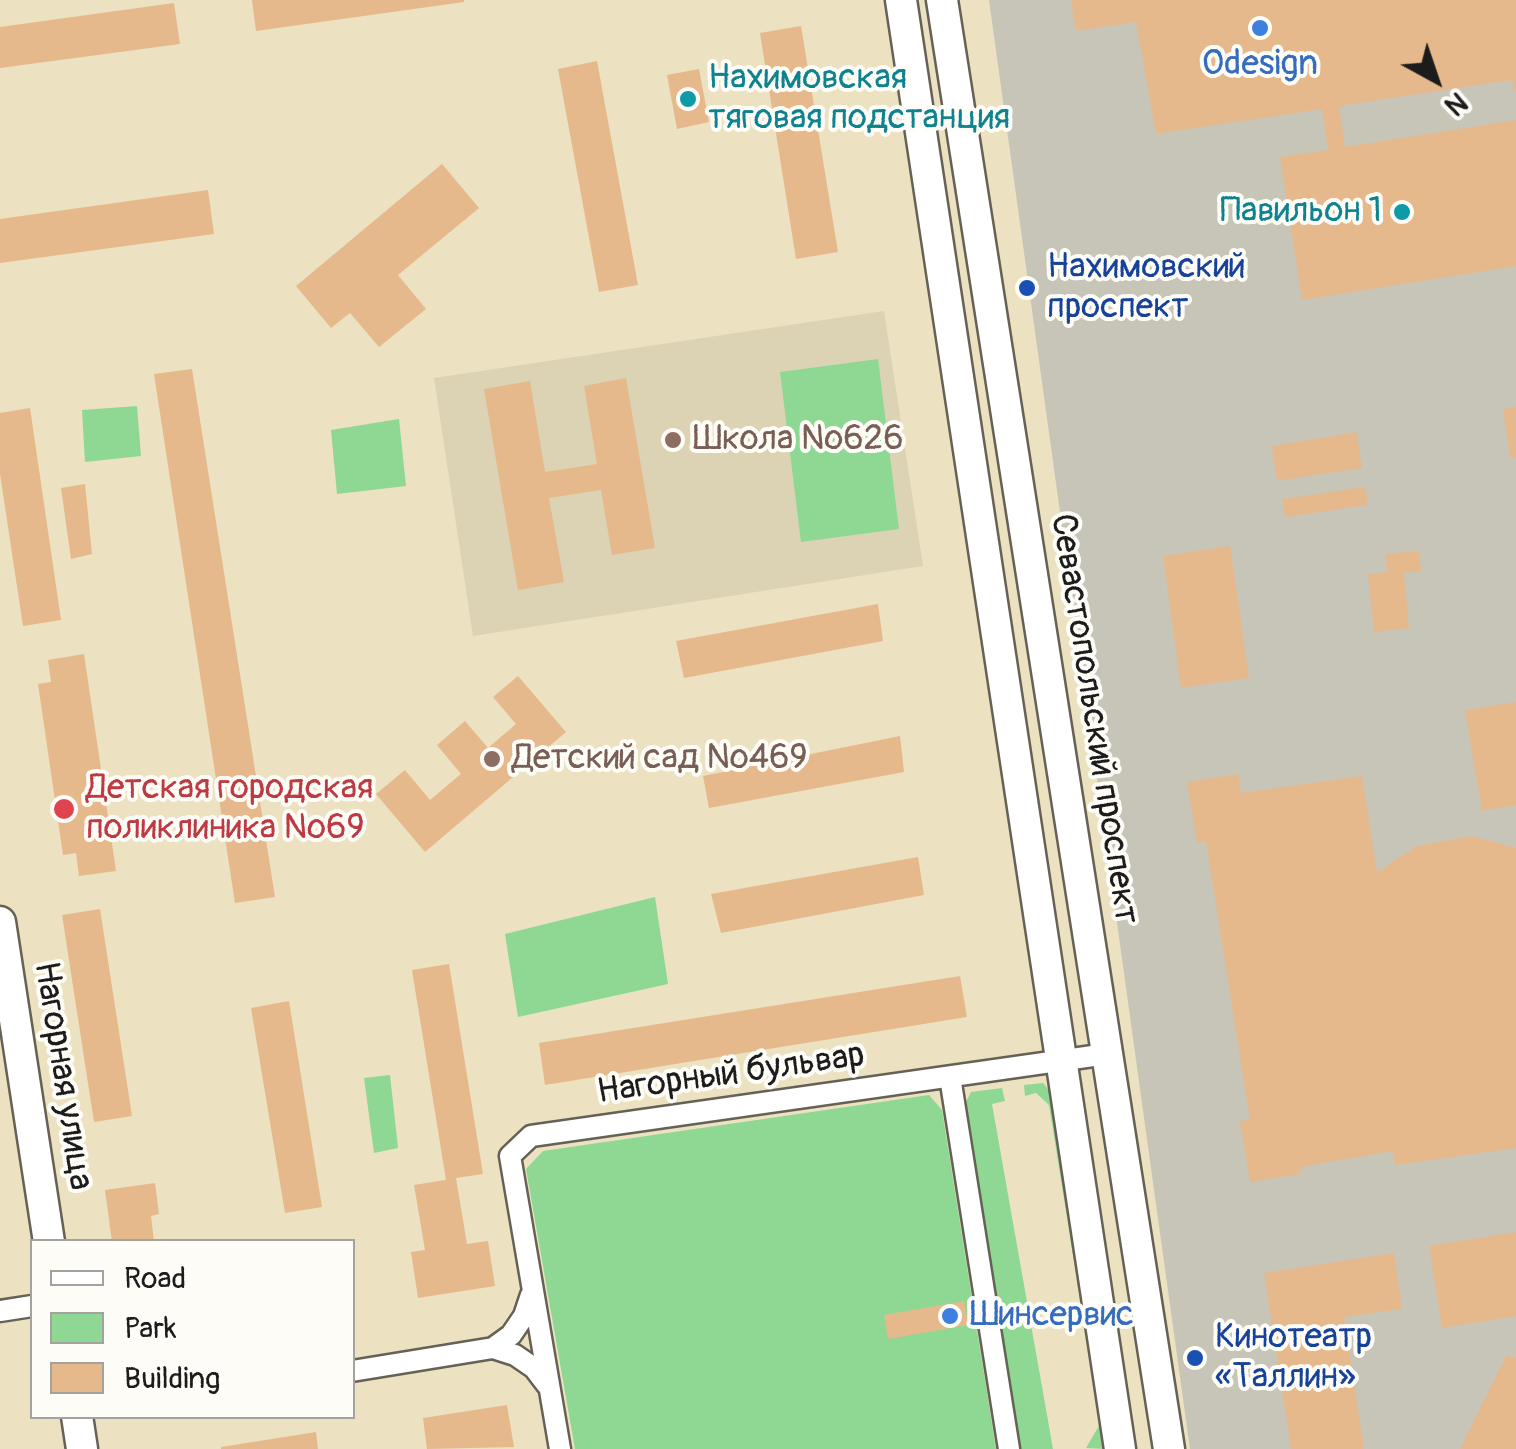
<!DOCTYPE html>
<meta charset="utf-8">
<style>
body{margin:0}
#map{position:relative;width:1516px;height:1449px;overflow:hidden;background:#ece1c0;font-family:Pangolin,sans-serif}
canvas{display:block}
.legend{position:absolute;left:30px;top:1239px;width:325px;height:180px;box-sizing:border-box;background:#fdfcf7;border:2px solid #a3a29f;margin:0;padding:12px 18px;list-style:none;font-size:30px;color:#1c1c1c}
.legend li{display:flex;align-items:center;gap:20px;height:50px}
.legend b{width:50px;border:2px solid #a3a29f}
.north{position:absolute;left:1386px;top:30px;width:100px;height:100px;-webkit-text-stroke:8px #fdfcf7;paint-order:stroke;rotate:140deg;font-size:28px;font-weight:700;line-height:40px;text-align:center;color:#1c1c1c}
.north::after{content:'';display:block;margin:auto;width:35px;height:45px;background:#1c1c1c;clip-path:polygon(50% 0,100% 100%,50% 72%,0 100%)}
</style>
<div id="map">
<canvas width="1516" height="1449"></canvas>
<ul class="legend">
<li><b style="height:12px;background:#fff"></b>Road</li>
<li><b style="height:28px;background:#8ed894"></b>Park</li>
<li><b style="height:28px;background:#e6b98d"></b>Building</li>
</ul>
<div class="north">N</div>
</div>
<script>
const c = document.querySelector('canvas').getContext('2d');
c.lineJoin = 'round';
function paint(path, color) { c.fillStyle = color; c.fill(path, 'evenodd'); }
const poly = rows => new Path2D(rows.map(r => 'M' + r).join(''));
function strokePath(path, color, width, dash) { c.strokeStyle = color; c.lineWidth = width; c.lineCap = dash ? 'butt' : 'round'; c.setLineDash(dash || []); c.stroke(path); }
function drawText(font, color, halo, rows, align = 'center') {
  c.font = font + ' Pangolin,sans-serif'; c.lineWidth = 8; c.setLineDash([]); c.textBaseline = 'middle'; c.strokeStyle = halo; c.fillStyle = color; for (const [text, x, y, turn = 0] of rows) {
    c.save(); c.translate(x, y); c.rotate((+turn || 0) * Math.PI / 180); c.textAlign = isNaN(turn) ? turn : align; if (halo) c.strokeText(text, 0, 0); c.fillText(text, 0, 0); c.restore();
  }
}
const built = poly([
 [884,311,923,566,473,636,434,378]
]);
const industrial = poly([
 [989,0,1516,0,1516,1449,1190,1449]
]);
const green = poly([
 [878,359,899,529,801,542,780,372],
 [137,406,141,456,85,462,82,410],
 [399,419,406,486,337,494,331,430],
 [655,897,668,984,518,1017,505,934],
 [390,1075,398,1148,374,1153,364,1078],
 [1043,1083,1049,1090,1110,1447,1107,1449,1086,1448,1100,1424,1049,1105,1036,1093,1025,1096,1024,1085],
 [1002,1088,1005,1101,992,1104,1053,1449,1019,1449,966,1102,971,1092],
 [929,1095,942,1110,996,1449,575,1449,526,1169,543,1151]
]);
const building = poly([
 [252,0,464,0,464,2,256,31],
 [1071,0,1516,0,1516,94,1512,80,1339,106,1345,147,1516,120,1516,266,1302,300,1280,157,1328,150,1322,109,1156,134,1136,22,1076,31],
 [174,3,180,44,0,68,0,27],
 [801,26,838,252,796,259,760,33],
 [597,61,638,285,599,292,558,69],
 [699,69,709,122,677,129,667,75],
 [442,164,479,208,398,275,426,309,379,347,350,313,331,328,296,286],
 [208,190,214,234,0,263,0,219],
 [192,369,275,897,235,903,154,374],
 [626,378,655,548,612,555,601,490,549,498,564,582,518,590,484,389,530,381,545,472,597,464,584,386],
 [1516,407,1516,457,1510,458,1503,409],
 [30,408,61,620,23,626,0,474,0,413],
 [1357,432,1362,468,1277,481,1272,446],
 [85,484,92,554,71,559,61,488],
 [1365,487,1368,505,1285,517,1282,499],
 [1230,546,1249,678,1181,688,1163,556],
 [1419,551,1421,571,1404,573,1409,628,1374,632,1368,574,1387,572,1386,554],
 [878,604,883,641,684,678,676,641],
 [84,654,116,871,79,876,76,853,63,855,38,684,51,682,48,660],
 [518,676,566,732,425,852,376,794,405,770,430,800,461,774,437,745,465,721,488,748,516,724,493,697],
 [1516,702,1516,805,1482,811,1465,710],
 [900,736,904,772,709,808,703,776],
 [1238,774,1241,793,1362,776,1377,872,1417,846,1472,836,1516,848,1516,1148,1395,1165,1393,1151,1300,1167,1301,1174,1250,1182,1240,1121,1250,1120,1206,842,1197,843,1187,782],
 [918,857,924,895,721,933,711,894],
 [100,909,132,1116,94,1122,62,915],
 [449,964,483,1174,456,1178,467,1244,488,1241,495,1286,418,1298,411,1252,425,1250,414,1185,446,1180,412,970],
 [960,976,967,1017,545,1085,539,1043],
 [289,1001,322,1207,285,1213,251,1008],
 [155,1183,159,1214,151,1216,154,1242,112,1242,105,1190],
 [1516,1232,1516,1316,1442,1328,1429,1246],
 [1394,1253,1402,1309,1344,1317,1364,1449,1291,1449,1264,1273],
 [964,1301,968,1325,888,1339,884,1315],
 [1507,1354,1516,1359,1516,1449,1460,1449],
 [507,1405,514,1447,427,1449,423,1418],
 [316,1432,318,1449,221,1449,221,1447]
]);
const street = poly([
 [950,1077,1009,1449],
 [0,1311,32,1306],
 [493,1348,511,1335,524,1316,531,1295],
 [352,1371,493,1348,515,1355,534,1368,547,1385],
 [560,1449,510,1156,531,1136,1107,1054]
]);
const secondary = poly([
 [901,0,1120,1449],
 [942,0,1169,1449],
 [0,922,49,1242],
 [77,1416,82,1449]
]);
const markers = [
 [1260,28,10,"#3f7fe0"],
 [688,99,10,"#0f9aa8"],
 [1402,212,10,"#0f9aa8"],
 [1027,288,10,"#1a4fb4"],
 [673,440,10,"#8d6e63"],
 [492,759,10,"#8d6e63"],
 [64,809,12,"#e0444e"],
 [950,1316,10,"#3f7fe0"],
 [1195,1358,10,"#1a4fb4"]
];
const shopNames = [
 ["Odesign",1260,65],
 ["Шинсервис",970,1316,"left"]
];
const cultureNames = [
 ["Нахимовская",708,79],
 ["тяговая подстанция",708,119],
 ["Павильон 1",1382,212,"right"]
];
const transitNames = [
 ["Нахимовский",1047,268],
 ["проспект",1047,308],
 ["Кинотеатр",1215,1338],
 ["«Таллин»",1215,1378]
];
const educationNames = [
 ["Школа №626",693,440],
 ["Детский сад №469",512,759]
];
const streetNames = [
 ["Севастопольский проспект",1093,719,81],
 ["Нагорный бульвар",731,1075,-8],
 ["Нагорная улица",62,1076,81]
];
const healthNames = [
 ["Детская городская",86,789],
 ["поликлиника №69",86,829]
];
paint(built, '#dbd3b4');
paint(industrial, '#c6c5b8');
paint(green, '#8ed894');
paint(building, '#e6b98d');
strokePath(street, '#656155', 25);
strokePath(secondary, '#656155', 35);
strokePath(street, '#fff', 20);
strokePath(secondary, '#fff', 30);
for (const [x, y, r, color] of markers) { const dot = new Path2D(); dot.arc(x, y, r, 0, 2 * Math.PI); c.fillStyle = color; c.fill(dot); strokePath(dot, '#fdfcf7', 4); }
drawText('35px', '#366cbe', '#fdfcf7', shopNames);
drawText('35px', '#0d838f', '#fdfcf7', cultureNames, 'left');
drawText('35px', '#164399', '#fdfcf7', transitNames, 'left');
drawText('35px', '#785e54', '#fdfcf7', educationNames, 'left');
drawText('35px', '#1c1c1c', '#fdfcf7', streetNames);
drawText('35px', '#be3a42', '#fdfcf7', healthNames, 'left');
</script>
